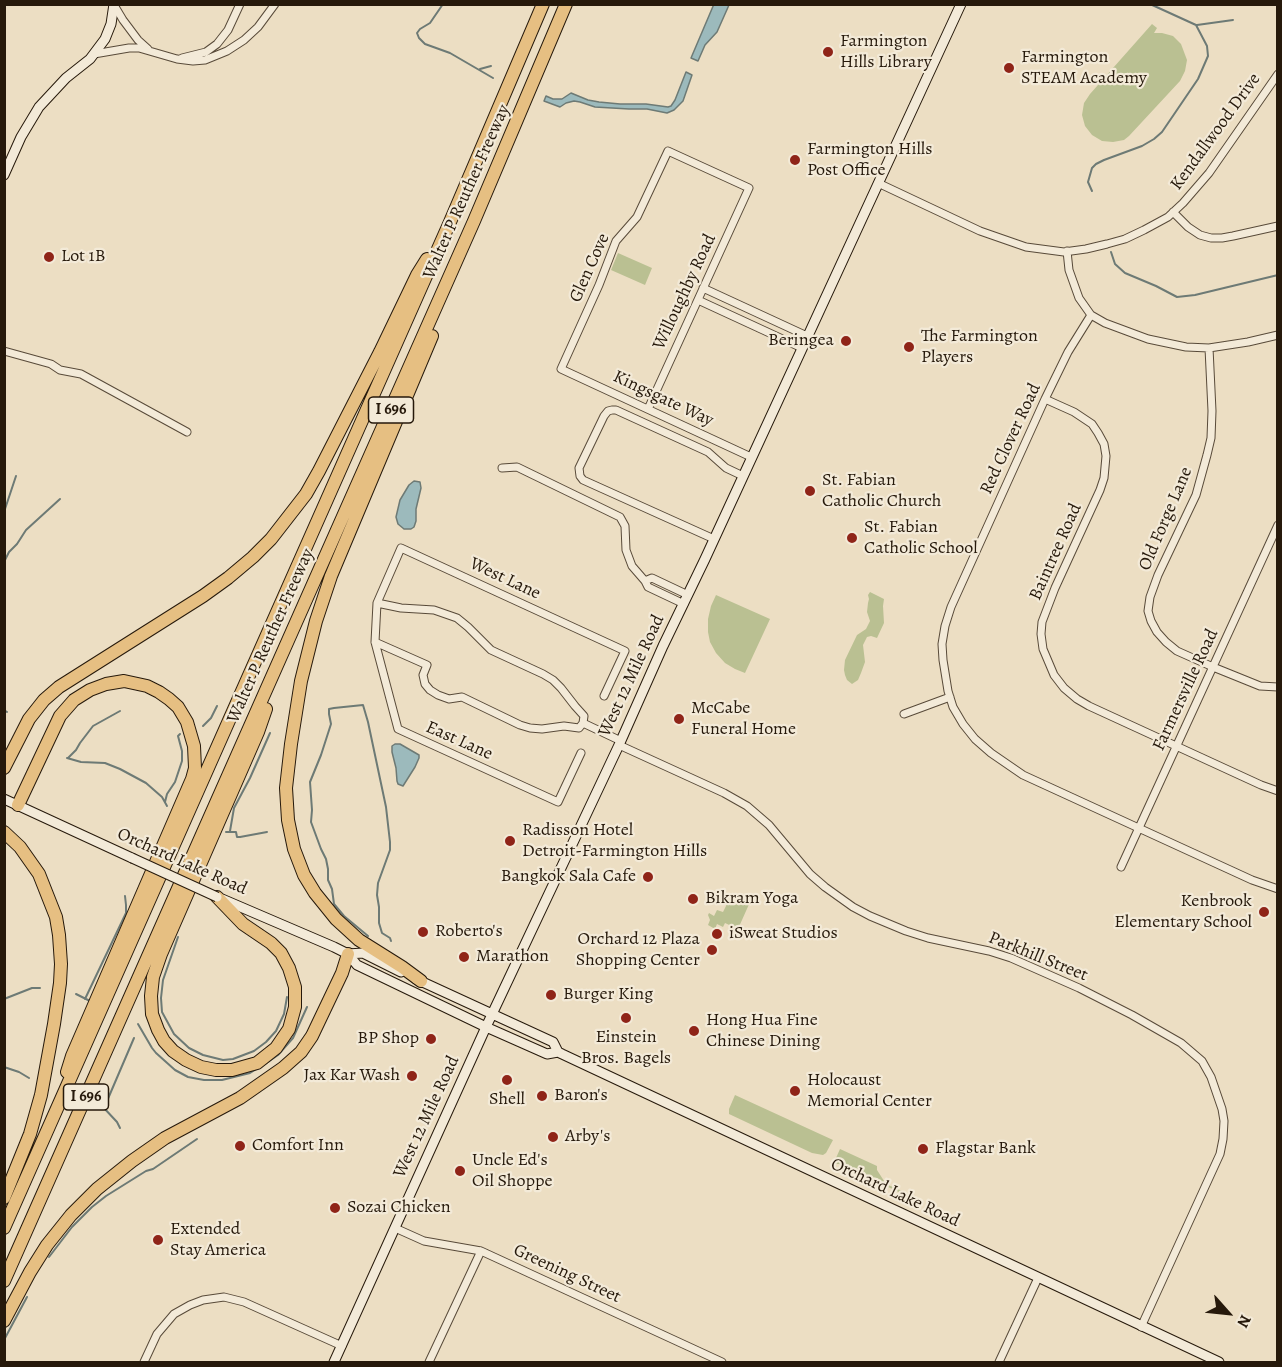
<!DOCTYPE html>
<style>
body{margin:0}
#map{position:relative;width:1282px;height:1367px;overflow:hidden;background:#ecdec3;font-family:Alegreya,serif}
canvas{display:block}
.frame{position:absolute;inset:0;border:6px solid #26190b;pointer-events:none}
.north{position:absolute;left:1198px;top:1283px;width:60px;height:60px;-webkit-text-stroke:4px #f3ead8;paint-order:stroke;rotate:117deg;font-size:16px;font-weight:700;line-height:24px;text-align:center;color:#26190b}
.north::after{content:'';display:block;margin:auto;width:21px;height:27px;background:#26190b;clip-path:polygon(50% 0,100% 100%,50% 72%,0 100%)}
</style>
<div id="map">
<canvas width="1282" height="1367"></canvas>
<div class="frame"></div>
<div class="north">N</div>
</div>
<script>
const c = document.querySelector('canvas').getContext('2d');
c.lineJoin = 'round';
function paint(path, color) { c.fillStyle = color; c.fill(path, 'evenodd'); }
const poly = rows => new Path2D(rows.map(r => 'M' + r).join(''));
function strokePath(path, color, width, dash) { c.strokeStyle = color; c.lineWidth = width; c.lineCap = dash ? 'butt' : 'round'; c.setLineDash(dash || []); c.stroke(path); }
function drawText(font, color, halo, rows, align = 'center') {
  c.font = font + ' Alegreya,serif'; c.lineWidth = 4.5; c.setLineDash([]); c.textBaseline = 'middle'; c.strokeStyle = halo; c.fillStyle = color; for (const [text, x, y, turn = 0] of rows) {
    c.save(); c.translate(x, y); c.rotate((+turn || 0) * Math.PI / 180); c.textAlign = isNaN(turn) ? turn : align; if (halo) c.strokeText(text, 0, 0); c.fillText(text, 0, 0); c.restore();
  }
}
const green = poly([
 [1152,24,1157,28,1154,33,1162,33,1173,36,1181,44,1187,60,1185,71,1180,81,1129,136,1124,140,1113,142,1102,141,1092,135,1085,126,1082,115,1084,103,1090,94],
 [618,253,652,268,645,285,611,270],
 [870,592,884,599,883,606,884,623,877,638,871,636,867,637,863,645,865,662,861,673,858,680,852,684,847,680,845,675,844,670,845,660,857,635,866,629,870,621,867,612,868,603,869,599,868,595],
 [716,595,770,619,745,673,735,669,725,663,716,653,710,642,708,632,708,619,711,606],
 [732,894,750,902,738,929,725,923,723,927,717,924,715,929,708,925,710,920,708,915,709,913,714,916,717,910,723,912],
 [735,1095,833,1140,826,1153,823,1155,812,1153,729,1114,729,1109],
 [840,1149,877,1166,877,1170,886,1184,904,1192,903,1194,839,1164,836,1164,836,1158]
]);
const water = poly([
 [714,4,729,5,717,32,705,45,698,61,691,58,714,4],
 [686,72,692,75,683,101,674,110,667,113,647,109,629,109,595,107,580,102,574,101,566,103,560,107,544,101,546,96,553,99,562,99,571,93,588,100,599,102,620,104,646,104,668,107,671,106,675,100,686,72],
 [414,481,420,482,421,488,416,509,416,521,414,527,411,529,404,529,398,524,396,517,400,500,409,485,414,481],
 [395,744,400,744,419,755,419,758,415,767,403,786,398,784,397,781,396,768,392,752,392,746,395,744]
]);
const stream = poly([
 [443,4,430,23,420,29,417,33,419,38,425,44,450,53,493,78],
 [1197,25,1233,20],
 [480,69,491,66],
 [1092,191,1088,182,1092,168,1096,164,1104,160,1142,146,1154,139,1162,132,1198,79,1208,56,1207,46,1196,25,1150,4],
 [1111,252,1115,264,1125,273,1156,286,1177,297,1195,295,1278,275],
 [4,512,16,476],
 [4,562,9,552,17,544,26,530,60,499],
 [4,710,7,712],
 [203,726,211,718,217,706],
 [67,758,81,762,105,763,120,769,146,783,162,797,167,806],
 [68,758,76,750,80,743,93,726,120,711],
 [165,802,167,794,175,782,182,761,182,751,178,736,180,734],
 [230,831,234,808,250,778,270,733],
 [226,832,236,832,237,837,240,837,267,832],
 [368,936,344,916,334,904,332,889,328,880,328,869,326,859,321,849,311,822,312,810,310,782,321,755,331,724,329,714,329,709,334,708,363,705,368,722,386,807,390,842,390,850,378,883,377,895,379,907,379,923,382,933,390,938,391,941],
 [178,937,163,980,161,998,162,1012,174,1034,189,1048,203,1055,223,1060,233,1059,254,1051,266,1042,276,1031,284,1014,287,997],
 [76,994,90,1001],
 [4,999,32,988,40,988],
 [85,999,126,913,126,905,125,896],
 [138,1024,152,1048,156,1053,175,1070,188,1077,204,1080,222,1080,250,1073,258,1068],
 [265,1064,278,1055,293,1038,307,1007],
 [4,1067,19,1072,29,1078],
 [103,1107,117,1122,120,1128],
 [104,1108,134,1038],
 [49,1257,72,1227,92,1207,106,1196,146,1171,153,1169,197,1139],
 [4,1340,27,1297]
]);
const street = poly([
 [114,5,123,20,138,40,148,49],
 [94,54,129,48,139,48,177,59,193,61,205,60,227,51,244,40,258,27,275,4],
 [182,58,206,52,217,44,228,30,240,4],
 [878,183,980,231,1026,247,1064,252,1086,249,1107,244,1125,239,1144,230,1168,217,1183,203,1209,173,1278,74],
 [1173,212,1188,227,1200,235,1211,238,1222,238,1233,236,1278,226],
 [1067,251,1069,270,1079,298,1091,315,1105,323,1148,339,1186,347,1209,348,1248,342,1278,335],
 [703,288,807,336],
 [698,300,802,348],
 [1091,315,1068,352,1045,399,951,607,945,626,942,644,943,660,948,691,953,707,963,724,975,739,991,753,1023,775,1252,880,1278,889],
 [1209,348,1212,411,1211,438,1207,455,1196,495,1158,575,1150,597,1148,611,1151,621,1157,632,1166,642,1177,651,1213,667,1260,686,1278,687],
 [4,351,51,364,60,370,81,374,187,432],
 [1045,399,1074,412,1092,424,1098,433,1104,444,1106,456,1104,478,1100,490,1055,588,1042,622,1041,634,1043,649,1054,675,1064,688,1077,699,1089,706,1261,785,1278,791],
 [648,409,749,188,668,151,637,217,616,241,599,285,561,369,751,457],
 [502,468,517,467,620,517,625,526,626,550,632,566,645,581,648,587,684,604],
 [714,539,583,480,580,476,579,468,604,416,608,411,612,410,616,410,708,452,726,468,743,476],
 [645,581,652,578,688,595],
 [377,603,401,608,434,610,457,618,468,627,491,650,543,674,553,680,561,688,575,706,584,716,583,723],
 [375,642,427,665,423,675,425,684,430,690,438,695,449,699,462,697,520,725,530,728,542,729,564,726,579,728,583,723],
 [904,714,950,697],
 [583,723,621,741],
 [619,745,724,793,747,806,769,825,810,874,825,887,853,907,870,916,906,931,928,938,989,951,1011,958,1079,988,1132,1015,1181,1043,1202,1061,1211,1077,1222,1109,1224,1121,1223,1139,1220,1154,1141,1327],
 [581,753,558,802,398,729,375,642,377,603,401,548,625,651,604,696],
 [1121,867,1278,525],
 [395,1228,424,1241,481,1251,722,1362],
 [144,1362,157,1334,174,1314,190,1305,203,1300,224,1297,244,1302,342,1346],
 [429,1362,481,1251],
 [999,1362,1038,1278]
]);
const secondary = poly([
 [4,175,21,137,39,107,66,78,90,59,105,39,111,24,114,4],
 [4,799,132,858],
 [222,899,334,947,348,954,357,965,486,1027,547,1054,558,1052],
 [348,954,363,953,401,972],
 [416,979,553,1042,558,1052,562,1054,1219,1362],
 [334,1362,486,1027,619,745,663,646,705,559,961,4]
]);
const highway = poly([
 [4,768,29,719,44,700,59,687,203,596,228,578,253,557,271,539,306,494,319,471,380,352,417,275,427,259],
 [18,805,60,716,74,700,90,690,106,684,124,681,147,686,159,692,169,699,178,707,187,722,194,746,195,768,192,779,72,1056,67,1072],
 [4,832,20,847,39,874,56,917,59,935,61,964,60,983,54,1024,41,1095,30,1134,4,1198],
 [217,897,243,924,271,943,281,953,289,968,295,987,295,1007,289,1029,276,1048,257,1063,232,1070,216,1070,201,1067,186,1060,173,1051,164,1041,158,1030,152,1014,151,996,153,977,161,954,258,732,266,709],
 [421,981,402,967,359,940,336,919,315,893,304,875,294,849,288,820,286,788,291,744,301,681,316,621,331,576,432,336],
 [4,1228,450,222,543,4],
 [4,1281,474,221,566,4],
 [4,1321,30,1272,47,1245,71,1215,97,1189,132,1161,165,1138,240,1098,283,1068,301,1052,312,1036,342,973,348,954]
]);
const secondaryBridge = poly([
 [132,858,217,897]
]);
const markers = [
 [828,52,6,"#8f2418"],
 [1009,68,6,"#8f2418"],
 [795,160,6,"#8f2418"],
 [49,257,6,"#8f2418"],
 [846,341,6,"#8f2418"],
 [909,347,6,"#8f2418"],
 [810,491,6,"#8f2418"],
 [852,538,6,"#8f2418"],
 [679,719,6,"#8f2418"],
 [510,841,6,"#8f2418"],
 [648,877,6,"#8f2418"],
 [693,899,6,"#8f2418"],
 [1264,912,6,"#8f2418"],
 [423,932,6,"#8f2418"],
 [717,934,6,"#8f2418"],
 [712,950,6,"#8f2418"],
 [464,957,6,"#8f2418"],
 [551,995,6,"#8f2418"],
 [626,1018,6,"#8f2418"],
 [694,1031,6,"#8f2418"],
 [431,1039,6,"#8f2418"],
 [412,1076,6,"#8f2418"],
 [507,1080,6,"#8f2418"],
 [795,1091,6,"#8f2418"],
 [542,1096,6,"#8f2418"],
 [553,1137,6,"#8f2418"],
 [240,1146,6,"#8f2418"],
 [923,1149,6,"#8f2418"],
 [460,1171,6,"#8f2418"],
 [335,1208,6,"#8f2418"],
 [158,1240,6,"#8f2418"]
];
const shields = [
 [391,410,45],
 [86,1097,45]
];
const shieldNames = [
 ["I 696",391,410],
 ["I 696",86,1097]
];
const poiNames = [
 ["Farmington",840,42],
 ["Hills Library",840,63],
 ["Farmington",1021,58],
 ["STEAM Academy",1021,79],
 ["Farmington Hills",807,150],
 ["Post Office",807,171],
 ["Lot 1B",61,257],
 ["The Farmington",921,337],
 ["Players",921,358],
 ["Beringea",834,341,"right"],
 ["St. Fabian",822,481],
 ["Catholic Church",822,502],
 ["St. Fabian",864,528],
 ["Catholic School",864,549],
 ["McCabe",691,709],
 ["Funeral Home",691,730],
 ["Radisson Hotel",522,831],
 ["Detroit-Farmington Hills",522,852],
 ["Bangkok Sala Cafe",636,877,"right"],
 ["Bikram Yoga",705,899],
 ["Kenbrook",1252,902,"right"],
 ["Elementary School",1252,923,"right"],
 ["Roberto's",435,932],
 ["iSweat Studios",729,934],
 ["Orchard 12 Plaza",700,940,"right"],
 ["Shopping Center",700,961,"right"],
 ["Marathon",476,957],
 ["Burger King",563,995],
 ["Hong Hua Fine",706,1021],
 ["Chinese Dining",706,1042],
 ["Einstein",626,1038,"center"],
 ["Bros. Bagels",626,1059,"center"],
 ["BP Shop",419,1039,"right"],
 ["Jax Kar Wash",400,1076,"right"],
 ["Holocaust",807,1081],
 ["Memorial Center",807,1102],
 ["Baron's",554,1096],
 ["Shell",507,1100,"center"],
 ["Arby's",565,1137],
 ["Comfort Inn",252,1146],
 ["Flagstar Bank",935,1149],
 ["Uncle Ed's",472,1161],
 ["Oil Shoppe",472,1182],
 ["Sozai Chicken",347,1208],
 ["Extended",170,1230],
 ["Stay America",170,1251]
];
const streetNames = [
 ["Kendallwood Drive",1216,132,-54],
 ["Walter P Reuther Freeway",467,192,-66],
 ["Glen Cove",590,268,-66],
 ["Willoughby Road",685,292,-65],
 ["Kingsgate Way",663,399,25],
 ["Red Clover Road",1011,439,-65],
 ["Old Forge Lane",1166,519,-67],
 ["Baintree Road",1056,552,-66],
 ["West Lane",505,579,25],
 ["Walter P Reuther Freeway",271,636,-66],
 ["West 12 Mile Road",632,676,-65],
 ["Farmersville Road",1186,690,-65],
 ["East Lane",459,741,24],
 ["Orchard Lake Road",182,862,24],
 ["Parkhill Street",1038,957,22],
 ["West 12 Mile Road",427,1117,-65],
 ["Orchard Lake Road",895,1193,25],
 ["Greening Street",567,1274,25]
];
paint(green, '#bac092');
paint(water, '#9cbabc');
strokePath(water, '#6d7a75', 1.5);
strokePath(stream, '#6d7a75', 2);
strokePath(street, '#584a39', 9);
strokePath(secondary, '#26190b', 11);
strokePath(highway, '#26190b', 14);
strokePath(street, '#f3ead8', 7);
strokePath(secondary, '#f3ead8', 9);
strokePath(highway, '#e6bf82', 12);
strokePath(secondaryBridge, '#26190b', 11, []);
strokePath(secondaryBridge, '#f3ead8', 9);
for (const [x, y, r, color] of markers) { const dot = new Path2D(); dot.arc(x, y, r, 0, 2 * Math.PI); c.fillStyle = color; c.fill(dot); strokePath(dot, '#f3ead8', 2); }
for (const [x, y, w] of shields) { const box = new Path2D(); box.roundRect(x - w / 2, y - 13, w, 26, 4.5); c.fillStyle = '#f3ead8'; c.fill(box); strokePath(box, '#26190b', 1.5); }
drawText('bold 16px', '#26190b', null, shieldNames);
drawText('18px', '#26190b', '#f3ead8', poiNames, 'left');
drawText('18px', '#26190b', '#f3ead8', streetNames);
</script>
